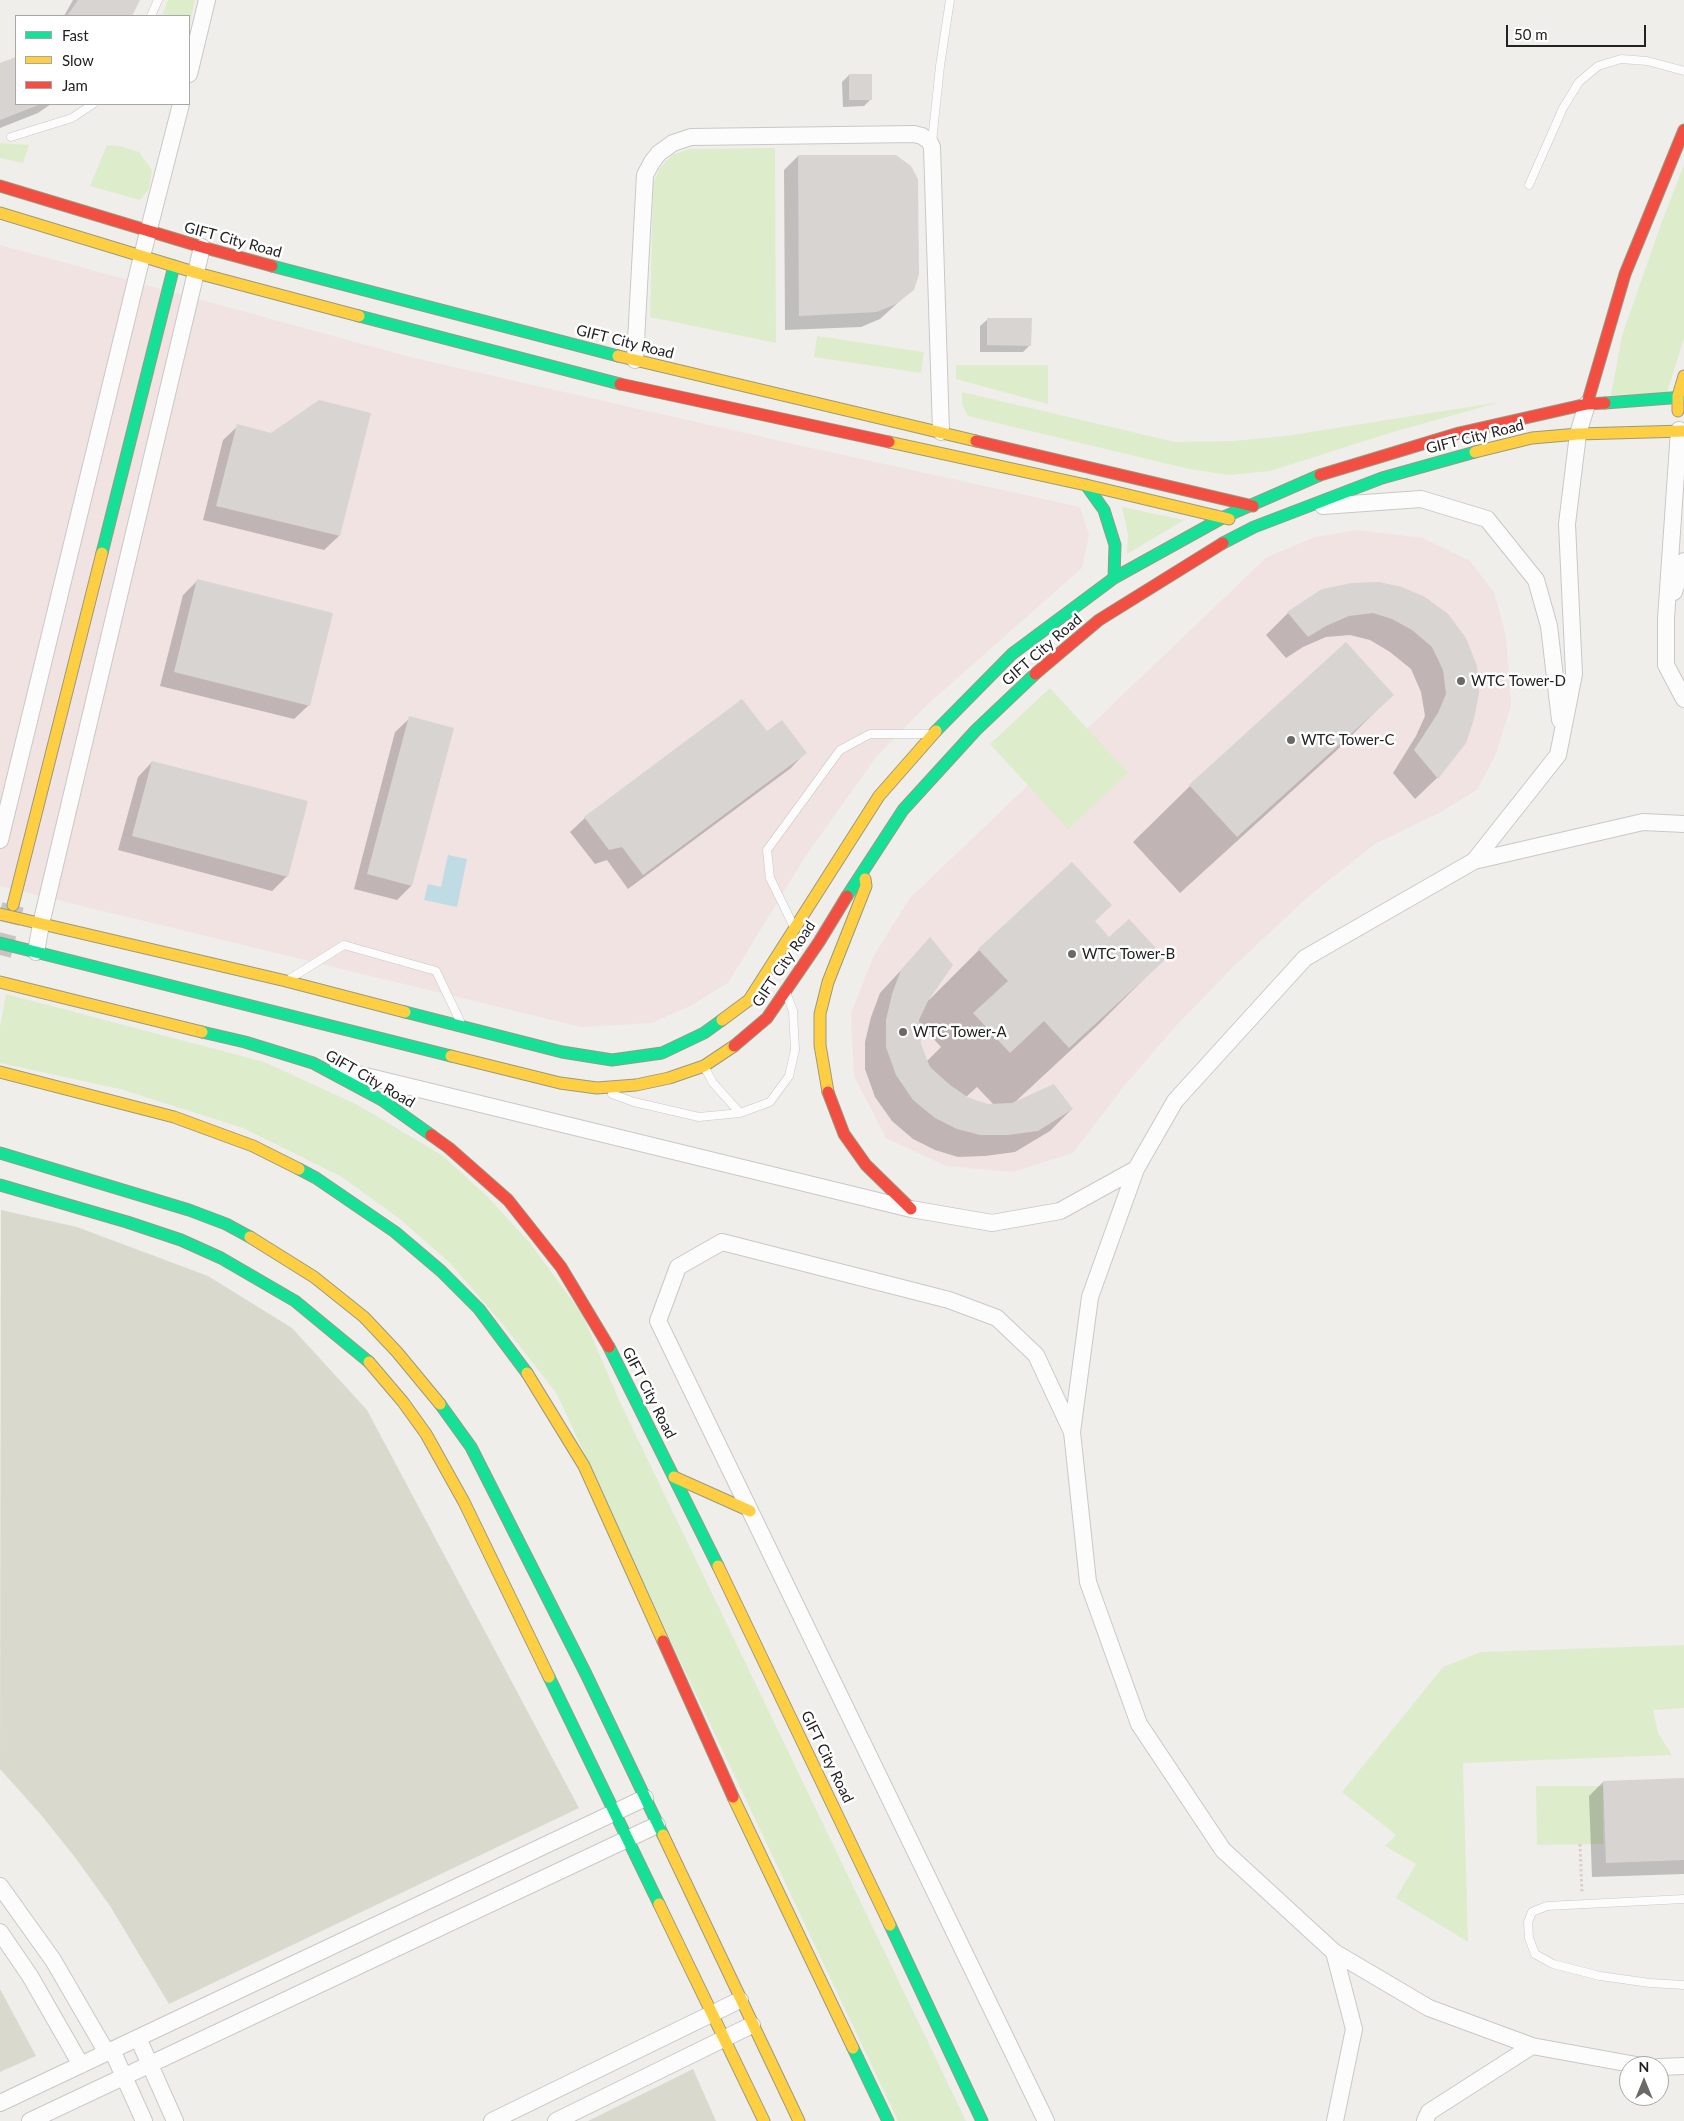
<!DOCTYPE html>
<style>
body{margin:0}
#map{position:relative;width:1684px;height:2121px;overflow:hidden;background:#f0eeeb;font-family:Lato,sans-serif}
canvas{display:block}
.legend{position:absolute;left:15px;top:15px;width:175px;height:90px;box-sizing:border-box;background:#fff;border:1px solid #a7a7a7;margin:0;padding:6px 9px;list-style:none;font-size:15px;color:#222}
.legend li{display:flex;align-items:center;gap:10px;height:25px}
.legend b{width:25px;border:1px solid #a7a7a7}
.north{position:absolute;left:1619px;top:2056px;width:50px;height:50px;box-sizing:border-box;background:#fff;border:1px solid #a7a7a7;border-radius:50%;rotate:0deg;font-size:14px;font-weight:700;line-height:20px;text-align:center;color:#222}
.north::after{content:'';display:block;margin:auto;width:18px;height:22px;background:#6a6968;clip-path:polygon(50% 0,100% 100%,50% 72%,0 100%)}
.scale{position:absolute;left:1506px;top:25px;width:140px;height:22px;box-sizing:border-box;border:2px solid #222;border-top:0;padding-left:6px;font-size:15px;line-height:18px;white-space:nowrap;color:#222;-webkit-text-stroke:4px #fff;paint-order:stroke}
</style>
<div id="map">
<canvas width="1684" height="2121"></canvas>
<ul class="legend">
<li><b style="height:6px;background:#16e098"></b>Fast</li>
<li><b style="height:6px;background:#ffcf43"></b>Slow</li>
<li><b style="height:6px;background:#f24e42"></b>Jam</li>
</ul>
<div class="north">N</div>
<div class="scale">50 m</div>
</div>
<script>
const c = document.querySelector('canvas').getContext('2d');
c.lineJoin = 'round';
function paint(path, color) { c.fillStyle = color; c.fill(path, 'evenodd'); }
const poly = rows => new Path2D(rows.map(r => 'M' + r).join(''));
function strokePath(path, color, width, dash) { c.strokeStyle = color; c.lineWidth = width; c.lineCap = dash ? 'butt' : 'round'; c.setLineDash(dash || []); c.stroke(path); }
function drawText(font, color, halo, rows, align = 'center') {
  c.font = font + ' Lato,sans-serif'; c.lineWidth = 5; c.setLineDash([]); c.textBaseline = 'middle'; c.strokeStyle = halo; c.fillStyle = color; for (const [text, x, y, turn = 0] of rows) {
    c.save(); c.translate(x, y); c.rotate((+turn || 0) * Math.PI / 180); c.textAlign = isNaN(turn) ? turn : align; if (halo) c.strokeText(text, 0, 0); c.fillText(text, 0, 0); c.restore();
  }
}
const commercial = poly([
 [0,245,414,358,798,445,1080,507,1089,535,1082,568,928,704,876,757,805,857,728,983,690,1006,652,1023,581,1027,0,886],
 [1357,530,1423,538,1470,561,1494,592,1506,636,1511,705,1496,754,1477,790,1439,813,1375,844,1309,896,1234,966,1175,1027,1124,1086,1073,1153,1013,1172,946,1166,886,1138,854,1076,851,1013,874,955,910,898,1267,557,1315,537]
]);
const construction = poly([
 [1,1210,77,1227,208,1276,292,1328,367,1410,579,1808,169,2004,110,1906,77,1860,42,1816,0,1769],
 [0,1989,36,2056,0,2072],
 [693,2069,716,2121,588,2121]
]);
const grass = poly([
 [168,0,195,0,189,27,189,16,162,16],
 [0,143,29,145,23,163,0,158],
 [107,145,119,146,139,152,152,170,149,189,140,200,90,186],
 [775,148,776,343,650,317,653,184,660,168,672,155,689,149],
 [1684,165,1684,338,1667,393,1611,395,1622,336,1661,224],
 [817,336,924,352,921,373,814,357],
 [956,365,1048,365,1048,404,956,379],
 [962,392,1175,442,1233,441,1286,436,1500,402,1393,432,1270,471,1229,475,1189,469,968,416,962,404],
 [1122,507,1184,520,1127,554,1128,535],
 [1050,688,1128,773,1068,829,990,744],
 [6,994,264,1062,358,1105,443,1156,487,1196,530,1243,582,1314,619,1400,966,2121,898,2121,668,1635,557,1394,505,1327,450,1263,401,1220,342,1177,243,1128,120,1089,0,1063,0,1027],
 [1684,1645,1684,1708,1653,1710,1658,1733,1672,1755,1463,1763,1468,1942,1396,1898,1416,1864,1385,1846,1396,1835,1342,1792,1443,1667,1481,1652],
 [1536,1786,1603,1786,1603,1844,1537,1845]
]);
const water = poly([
 [448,855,467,859,457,907,424,900,428,884,441,887]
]);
const shadow = poly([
 [73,0,139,0,131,16,64,16],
 [16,58,16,104,51,104,38,113,0,128,0,64],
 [849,75,871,99,864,106,843,107,842,82],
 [798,156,913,289,880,319,861,327,785,330,784,170],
 [988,319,1030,345,1023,352,980,352,980,326],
 [369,414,339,536,324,550,203,520,223,440,238,426,271,434],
 [198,580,309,705,294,719,160,686,183,595],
 [1322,590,1425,598,1465,743,1437,778,1415,799,1393,773,1416,736,1425,716,1421,692,1411,669,1390,652,1370,640,1350,635,1326,637,1303,647,1286,658,1266,635,1288,613],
 [1392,695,1336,751,1180,893,1133,842,1190,786],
 [410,718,411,886,397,900,354,889,395,732],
 [767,733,805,753,791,768,628,889,607,860,595,864,570,832,585,818],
 [152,762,287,876,272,891,118,850,138,777],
 [1072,864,1094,922,1109,939,1164,959,1098,1025,1015,1102,1072,1109,1050,1131,1015,1152,985,1156,958,1157,935,1150,913,1139,892,1121,875,1097,865,1069,865,1042,871,1017,880,993,930,939,929,1000,979,950],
 [918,1022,941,1047,927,1061,920,1044],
 [977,1087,994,1105,988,1105,966,1097],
 [1684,1779,1684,1874,1592,1877,1589,1796,1603,1782]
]);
const building = poly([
 [78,0,140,0,132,16,67,16],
 [16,57,16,104,41,104,0,120,0,63],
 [849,74,872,74,872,100,849,100],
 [798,155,896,155,911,166,918,179,919,274,914,290,896,304,877,312,799,316],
 [987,318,1032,318,1031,346,987,345],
 [319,400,371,413,340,536,216,506,237,424,271,433],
 [197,579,333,613,310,706,174,672],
 [1379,582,1402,587,1425,597,1448,614,1466,638,1477,666,1479,693,1474,719,1466,743,1438,779,1414,750,1438,713,1446,694,1443,670,1432,647,1412,630,1392,619,1373,613,1349,616,1326,626,1308,637,1287,612,1322,589,1352,583],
 [1346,642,1394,695,1237,837,1189,785],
 [742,699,767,731,782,720,807,753,643,875,622,847,609,850,584,817],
 [409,716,454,728,412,886,367,874],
 [152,761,308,801,288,877,132,836],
 [1072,862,1112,905,1095,921,1109,937,1129,919,1166,959,1069,1048,1044,1021,1010,1053,973,1013,1008,981,978,949],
 [930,937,953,965,928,1001,919,1020,921,1044,930,1067,950,1085,969,1098,988,1104,1012,1103,1054,1084,1073,1109,1038,1131,1008,1135,980,1135,957,1129,935,1118,913,1100,896,1075,886,1047,886,1020,892,994,901,970],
 [1684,1778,1684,1860,1606,1863,1603,1781]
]);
const secondaryTunnel = poly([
 [0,955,13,905]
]);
const path = poly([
 [1580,1844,1582,1893]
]);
const lane = poly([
 [151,16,158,0],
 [11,137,72,118,93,104],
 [932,142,940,66,950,0],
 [1529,185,1563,108,1579,82,1598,66,1621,59,1647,61,1684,71],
 [793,925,770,878,767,850,840,750,870,734,927,734],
 [291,978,344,945,436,971,460,1021],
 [705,1068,713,1083,740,1113],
 [612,1094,634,1102,699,1117,740,1113,770,1102,789,1076,795,1050,793,1011,787,995],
 [1684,1899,1547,1906,1532,1912,1528,1922,1529,1938,1535,1954,1553,1964,1600,1976,1650,1983,1684,1985]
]);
const street = poly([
 [189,74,207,0],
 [635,360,645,175,652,162,659,153,673,143,691,137,914,134,922,136,929,141,932,147,941,432],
 [1679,430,1666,619,1666,665,1684,699],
 [1323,506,1421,499,1487,519,1536,580,1549,626,1560,720],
 [1674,592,1684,561],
 [0,840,142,256,181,104],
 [1474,861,1558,755,1574,674,1567,524,1578,434,1587,404],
 [36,952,41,924,202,247],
 [337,1069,911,1209,992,1223,1060,1211,1136,1169],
 [0,1886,53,1960,107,2053],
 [0,1932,30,1976,81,2065],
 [1334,1952,1354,2029,1335,2121],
 [138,2038,175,2121],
 [112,2050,144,2121],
 [1642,2066,1532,2046,1429,2008,1334,1952,1223,1850,1139,1724,1088,1582,1072,1432,1090,1297,1136,1169,1175,1101,1305,958,1474,861,1643,822,1684,824],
 [1659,2067,1684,2066],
 [0,2103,645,1798],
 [30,2121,657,1825],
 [492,2121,740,2000],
 [556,2121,752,2025],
 [1046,2121,658,1321,678,1267,722,1242,949,1300,997,1318,1036,1355,1072,1432],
 [1425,2121,1429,2112,1532,2046]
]);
const fast = poly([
 [272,266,618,356],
 [359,316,620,384],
 [1605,403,1684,397],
 [1086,485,1104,510,1115,545,1114,578],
 [1223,543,1254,527,1382,478,1475,452],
 [102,553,174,266],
 [936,731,1012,654,1114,578,1224,517,1320,475],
 [847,896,903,810,976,730,1035,674],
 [0,943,451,1056],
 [405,1012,562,1052,612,1060,662,1053,704,1033,722,1020],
 [202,1032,245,1042,313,1063,382,1100,431,1135],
 [0,1153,189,1210,226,1224,250,1237],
 [299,1169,316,1178,395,1232,441,1271,479,1309,527,1373],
 [0,1185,127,1222,181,1240,221,1258,295,1301,369,1362],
 [609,1347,718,1566],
 [440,1404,471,1447,586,1674,663,1835],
 [549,1677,659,1904],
 [890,1925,982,2121],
 [853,2048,888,2121]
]);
const slow = poly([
 [0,213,197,273,359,316],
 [618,356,976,441],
 [1678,411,1678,396,1684,376],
 [889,442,1086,485,1229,519],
 [1475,452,1532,438,1578,434,1684,431],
 [13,905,102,553],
 [0,914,286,981,405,1012],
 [0,982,202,1032],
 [722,1020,749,1000,879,796,936,731],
 [451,1056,560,1083,597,1088,636,1085,669,1078,704,1066,734,1046],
 [0,1072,174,1117,253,1146,299,1169],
 [828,1092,820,1045,820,1014,828,982,866,886,865,879],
 [250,1237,314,1277,364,1317,397,1352,440,1404],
 [369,1362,403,1402,426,1434,464,1502,549,1677],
 [527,1373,584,1466,663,1641],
 [674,1477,750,1511],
 [718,1566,890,1925],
 [733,1797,853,2048],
 [663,1835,799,2121],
 [659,1904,764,2121]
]);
const jam = poly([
 [0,186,202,247,272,266],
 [620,384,889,442],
 [1587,404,1625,274,1684,130],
 [976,441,1253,506],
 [1320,475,1459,433,1587,404,1605,403],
 [1035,674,1099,620,1223,543],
 [734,1046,767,1018,819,942,847,896],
 [828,1092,844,1134,866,1165,911,1209],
 [431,1135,449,1148,508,1200,561,1267,609,1347],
 [663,1641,733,1797]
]);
const markers = [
 [1461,681,5,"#6a6968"],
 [1291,740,5,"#6a6968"],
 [1072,954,5,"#6a6968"],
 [903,1032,5,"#6a6968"]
];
const streetNames = [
 ["GIFT City Road",233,240,15],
 ["GIFT City Road",625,342,14],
 ["GIFT City Road",1475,437,-14],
 ["GIFT City Road",1042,650,-41],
 ["GIFT City Road",784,964,-56],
 ["GIFT City Road",370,1079,30],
 ["GIFT City Road",649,1393,63],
 ["GIFT City Road",827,1757,64]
];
const poiNames = [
 ["WTC Tower-D",1471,681],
 ["WTC Tower-C",1301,740],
 ["WTC Tower-B",1082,954],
 ["WTC Tower-A",913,1032]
];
paint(commercial, '#f1e3e1');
paint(construction, '#d9d9cd');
paint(grass, '#ddeccb');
paint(water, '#bfdbe3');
paint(shadow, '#0003');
paint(building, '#d7d4d2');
strokePath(secondaryTunnel, '#c7c5c3', 22, [22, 11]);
strokePath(lane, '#c9c8c7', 9);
strokePath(street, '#c9c8c7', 18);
strokePath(fast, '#999a82', 13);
strokePath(slow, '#999a82', 13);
strokePath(jam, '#999a82', 13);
strokePath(path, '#dccecd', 3, [2.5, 2.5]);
strokePath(lane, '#fdfcfc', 8);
strokePath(street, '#fdfcfc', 16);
strokePath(fast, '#16e098', 11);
strokePath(slow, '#ffcf43', 11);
strokePath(jam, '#f24e42', 11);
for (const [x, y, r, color] of markers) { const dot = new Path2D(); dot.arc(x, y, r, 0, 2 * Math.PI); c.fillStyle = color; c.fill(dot); strokePath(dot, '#fff', 2); }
drawText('15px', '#222', '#fff', streetNames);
drawText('15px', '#222', '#fff', poiNames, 'left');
</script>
